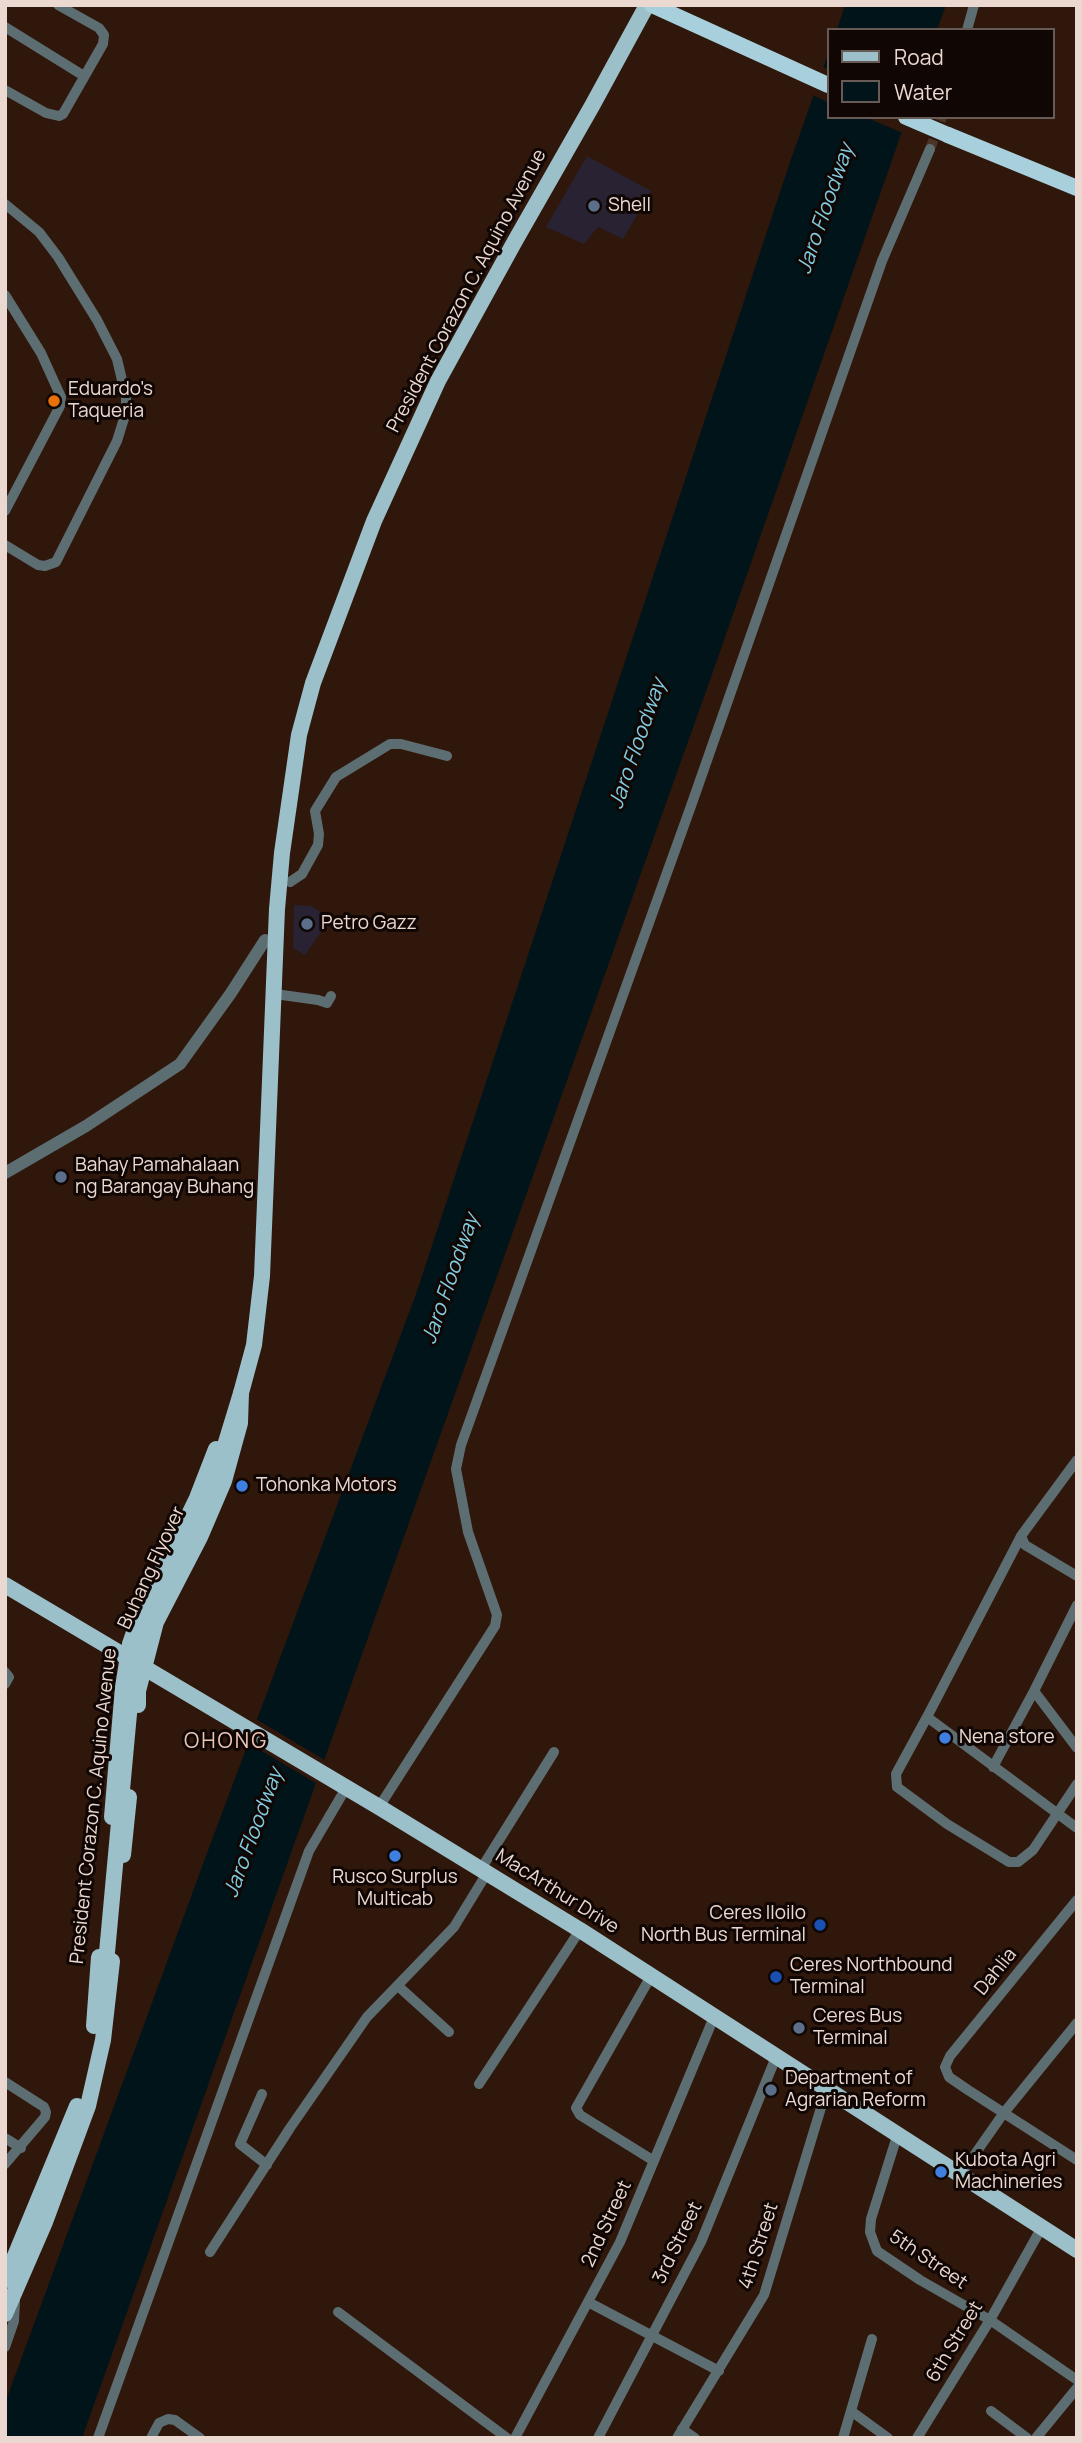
<!DOCTYPE html>
<style>
body{margin:0}
#map{position:relative;width:1082px;height:2443px;overflow:hidden;background:#30170b;font-family:Manrope,sans-serif}
canvas{display:block}
.frame{position:absolute;inset:0;border:7px solid #ebd9d1;pointer-events:none}
.legend{position:absolute;left:827px;top:28px;width:228px;height:91px;box-sizing:border-box;background:#100603;border:2px solid #685a55;margin:0;padding:9px 12px;list-style:none;font-size:21px;color:#ebd9d1}
.legend li{display:flex;align-items:center;gap:14px;height:35px}
.legend b{width:35px;border:2px solid #685a55}
</style>
<div id="map">
<canvas width="1082" height="2443"></canvas>
<div class="frame"></div>
<ul class="legend">
<li><b style="height:9px;background:#9bc0ca"></b>Road</li>
<li><b style="height:19px;background:#01141a"></b>Water</li>
</ul>
</div>
<script>
const c = document.querySelector('canvas').getContext('2d');
c.lineJoin = 'round';
function paint(path, color) { c.fillStyle = color; c.fill(path, 'evenodd'); }
const poly = rows => new Path2D(rows.map(r => 'M' + r).join(''));
function strokePath(path, color, width, dash) { c.strokeStyle = color; c.lineWidth = width; c.lineCap = dash ? 'butt' : 'round'; c.setLineDash(dash || []); c.stroke(path); }
function drawText(font, color, halo, rows, align = 'center') {
  c.font = font + ' Manrope,sans-serif'; c.lineWidth = 6; c.setLineDash([]); c.textBaseline = 'middle'; c.strokeStyle = halo; c.fillStyle = color; for (const [text, x, y, turn = 0] of rows) {
    c.save(); c.translate(x, y); c.rotate((+turn || 0) * Math.PI / 180); c.textAlign = isNaN(turn) ? turn : align; if (halo) c.strokeText(text, 0, 0); c.fillText(text, 0, 0); c.restore();
  }
}
const commercial = poly([
 [587,156,651,191,623,239,598,227,584,244,546,227],
 [294,905,312,906,330,919,305,955,293,948]
]);
const water = poly([
 [845,5,946,5,937,30,837,30],
 [828,54,828,117,907,117,709,683,82,2438,5,2438,5,2403,203,1864,416,1294,788,168]
]);
const pier = poly([
 [820,66,828,69,828,102,810,94],
 [865,117,910,117,905,134],
 [254,1718,328,1762,319,1785,245,1741]
]);
const minorTunnel = poly([
 [930,149,942,117]
]);
const minor = poly([
 [5,27,84,76],
 [967,30,974,5],
 [5,90,46,113,59,116,63,114,103,44,104,35,99,28,58,5],
 [5,204,39,232,58,257,97,320,117,359,126,397,126,412,117,441,56,562,45,566,38,565,5,545],
 [5,295,41,353,61,397,60,406,5,511],
 [290,882,302,874,318,845,319,834,315,811,336,777,390,744,401,744,447,756],
 [275,994,318,1000,327,1003,331,996],
 [1077,1460,1021,1536,927,1717,1077,1828],
 [1021,1536,1025,1545,1077,1576],
 [1077,1605,1034,1691,1077,1748],
 [5,1672,9,1677,5,1684],
 [927,1717,896,1774,897,1787,947,1824,1009,1862,1018,1862,1033,1850,1077,1784],
 [993,1767,1034,1691],
 [379,1807,495,1626,497,1615,468,1532,456,1469,461,1445,691,806,882,261,930,149],
 [481,1869,554,1752],
 [1077,1900,950,2056,945,2067,949,2077,968,2090,1077,2160],
 [651,1976,576,2108,580,2115,654,2161],
 [398,1986,449,2032],
 [5,2082,44,2107,46,2112,45,2117,5,2164],
 [479,2084,580,1930],
 [262,2094,240,2144,267,2165],
 [898,2133,871,2219,870,2232,877,2251,920,2280,990,2320,1077,2380],
 [5,2138,21,2148],
 [961,2174,1003,2114,1077,2023],
 [210,2252,290,2128,367,2017,454,1927,487,1873],
 [588,2302,719,2371],
 [338,2312,507,2438],
 [5,2347,14,2321,15,2301],
 [851,2411,888,2438],
 [991,2411,1027,2438],
 [682,2429,695,2438],
 [98,2438,309,1851,346,1788],
 [151,2438,159,2423,168,2419,175,2420,200,2438],
 [515,2438,620,2242,714,2017],
 [598,2438,701,2242,776,2057],
 [677,2438,764,2295,827,2088],
 [843,2438,872,2339],
 [917,2438,990,2320,1042,2227],
 [1036,2438,1077,2388]
]);
const tertiary = poly([
 [5,1173,86,1126,180,1064,231,993,265,940]
]);
const primary = poly([
 [5,1585,379,1807,580,1930,1077,2250],
 [138,1705,138,1691,156,1622,200,1537,224,1481,240,1423,241,1393,254,1345,262,1276,277,909,282,853,299,735,313,683,374,521,438,381,515,241,592,106,647,5],
 [112,1817,123,1687,130,1644,138,1621,197,1498,216,1449],
 [123,1855,129,1797],
 [94,2026,99,1957],
 [5,2280,77,2106],
 [5,2314,45,2222,88,2106,103,2040,112,1961]
]);
const trunk = poly([
 [652,5,828,85],
 [948,135,1077,188]
]);
const primaryBridge = poly([
 [105,1974,131,1692,137,1653,144,1630,212,1488,241,1393]
]);
const trunkBridge = poly([
 [906,117,948,135]
]);
const markers = [
 [594,206,7,"#5c6f8a"],
 [54,401,7,"#e8710a"],
 [307,924,7,"#5c6f8a"],
 [61,1177,7,"#5c6f8a"],
 [242,1486,7,"#3f7fe0"],
 [945,1738,7,"#3f7fe0"],
 [395,1856,7,"#3f7fe0"],
 [820,1925,7,"#1a4fb4"],
 [776,1977,7,"#1a4fb4"],
 [799,2028,7,"#5c6f8a"],
 [771,2090,7,"#5c6f8a"],
 [941,2172,7,"#3f7fe0"]
];
const poiNames = [
 ["Shell",608,206],
 ["Eduardo's",68,390],
 ["Taqueria",68,412],
 ["Petro Gazz",321,924],
 ["Bahay Pamahalaan",75,1166],
 ["ng Barangay Buhang",75,1188],
 ["Tohonka Motors",256,1486],
 ["Nena store",959,1738],
 ["Rusco Surplus",395,1878,"center"],
 ["Multicab",395,1900,"center"],
 ["Ceres Iloilo",806,1914,"right"],
 ["North Bus Terminal",806,1936,"right"],
 ["Ceres Northbound",790,1966],
 ["Terminal",790,1988],
 ["Ceres Bus",813,2017],
 ["Terminal",813,2039],
 ["Department of",785,2079],
 ["Agrarian Reform",785,2101],
 ["Kubota Agri",955,2161],
 ["Machineries",955,2183]
];
const streetNames = [
 ["President Corazon C. Aquino Avenue",467,291,-62],
 ["Buhang Flyover",152,1568,-65],
 ["President Corazon C. Aquino Avenue",94,1806,-84],
 ["MacArthur Drive",557,1892,32],
 ["Dahlia",996,1972,-51],
 ["2nd Street",607,2224,-65],
 ["3rd Street",678,2243,-64],
 ["4th Street",759,2246,-72],
 ["5th Street",928,2260,34],
 ["6th Street",955,2342,-59]
];
const waterNames = [
 ["Jaro Floodway",826,209,-71],
 ["Jaro Floodway",638,744,-71],
 ["Jaro Floodway",451,1279,-71],
 ["Jaro Floodway",254,1833,-70]
];
const neighbourhoodNames = [
 ["OHONG",226,1742]
];
paint(commercial, '#282232');
paint(water, '#01141a');
paint(pier, '#30170b');
strokePath(minorTunnel, '#4c3429', 10, [10, 5]);
strokePath(minor, '#5d6e73', 10);
strokePath(tertiary, '#5d6e73', 12);
strokePath(primary, '#9bc0ca', 16);
strokePath(trunk, '#a8d0dc', 16);
strokePath(primaryBridge, '#9bc0ca', 16);
strokePath(trunkBridge, '#a8d0dc', 16);
for (const [x, y, r, color] of markers) { const dot = new Path2D(); dot.arc(x, y, r, 0, 2 * Math.PI); c.fillStyle = color; c.fill(dot); strokePath(dot, '#100603', 2.5); }
drawText('19px', '#ebd9d1', '#100603', poiNames, 'left');
drawText('19px', '#ebd9d1', '#100603', streetNames);
drawText('italic 21px', '#81cbe0', '#100603', waterNames);
c.letterSpacing = '2px';
drawText('21px', '#eac6b7', '#100603', neighbourhoodNames);
c.letterSpacing = '0px';
</script>
